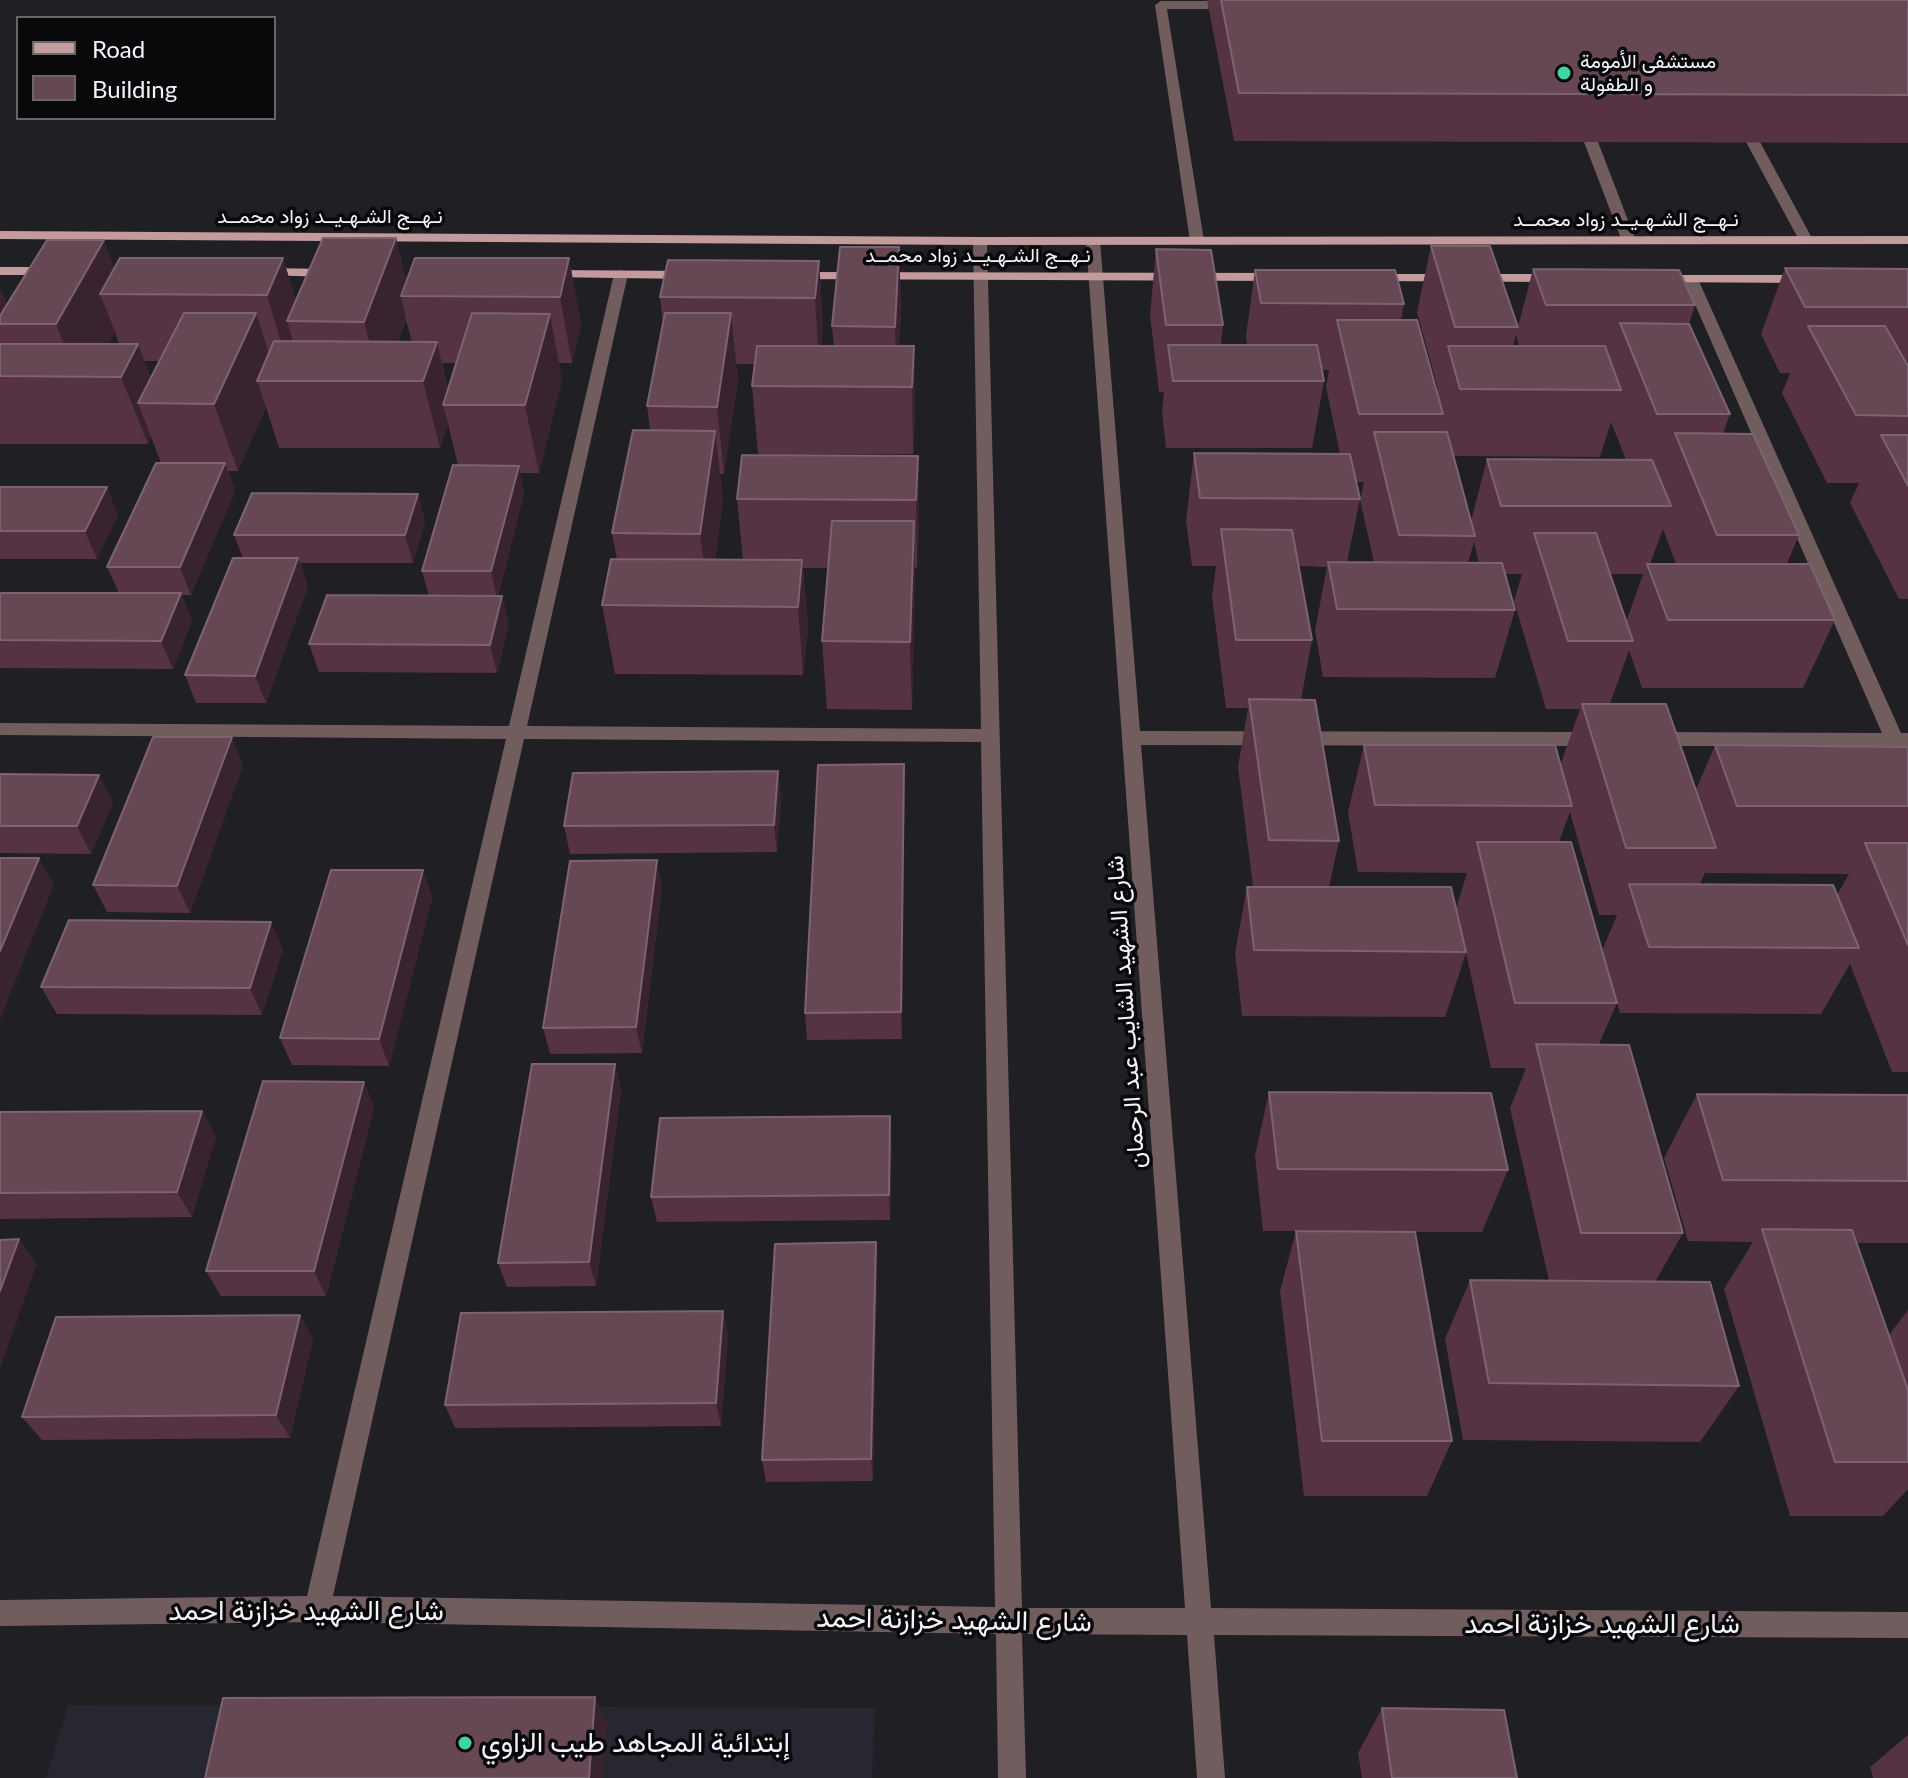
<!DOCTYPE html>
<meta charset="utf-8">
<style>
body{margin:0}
#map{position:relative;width:1908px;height:1778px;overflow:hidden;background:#1f1f24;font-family:Lato,sans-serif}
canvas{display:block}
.legend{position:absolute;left:16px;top:16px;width:260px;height:104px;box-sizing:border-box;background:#09090c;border:2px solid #67676a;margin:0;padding:10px 14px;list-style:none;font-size:24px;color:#f4f4f8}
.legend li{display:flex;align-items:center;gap:16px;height:40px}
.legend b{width:40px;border:2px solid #67676a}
</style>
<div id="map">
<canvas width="1908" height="1778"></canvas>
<ul class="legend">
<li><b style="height:10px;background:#c49b9d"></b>Road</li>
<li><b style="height:22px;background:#664855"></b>Building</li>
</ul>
</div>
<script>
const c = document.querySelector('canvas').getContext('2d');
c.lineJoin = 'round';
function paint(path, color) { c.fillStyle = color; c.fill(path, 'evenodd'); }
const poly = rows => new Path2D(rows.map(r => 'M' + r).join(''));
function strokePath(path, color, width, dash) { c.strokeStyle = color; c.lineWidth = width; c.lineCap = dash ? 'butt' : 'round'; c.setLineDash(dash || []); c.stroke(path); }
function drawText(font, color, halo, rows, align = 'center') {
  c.font = font + ' Lato,Vazirmatn,sans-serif'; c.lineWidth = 7; c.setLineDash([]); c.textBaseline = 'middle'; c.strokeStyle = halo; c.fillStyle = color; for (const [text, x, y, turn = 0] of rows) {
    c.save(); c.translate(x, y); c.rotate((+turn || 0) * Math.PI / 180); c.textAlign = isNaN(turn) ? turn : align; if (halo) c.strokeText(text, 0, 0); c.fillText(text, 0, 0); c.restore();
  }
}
const built = poly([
 [68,1705,875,1708,872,1778,46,1778]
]);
const minor = poly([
 [1161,1,1208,1,1214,5,1208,9,1167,9,1204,241,1197,245,1190,241,1155,5,1161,1],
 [1586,139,1598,142,1636,241,1634,244,1622,241,1584,142,1586,139],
 [1748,139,1760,142,1813,240,1811,243,1799,240,1746,142,1748,139],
 [980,237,987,241,1022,1608,1185,1608,1086,241,1093,237,1100,241,1140,731,1596,732,1605,739,1596,746,1141,745,1211,1608,1908,1612,1908,1638,1214,1635,1225,1778,1197,1778,1187,1635,1022,1634,1026,1778,998,1778,996,1634,317,1622,0,1626,0,1600,307,1596,506,739,0,735,0,723,509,726,614,274,621,270,628,274,527,726,981,729,973,241,980,237],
 [524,739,981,742,995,1607,333,1596,524,739],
 [1691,275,1698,279,1901,733,1908,733,1908,778,1901,776,1888,746,1652,746,1643,739,1652,732,1882,733,1684,279,1691,275]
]);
const major = poly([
 [0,231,980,237,1908,236,1908,244,980,245,0,239,0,231],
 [0,267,52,267,59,271,52,275,0,275,0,267],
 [260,268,336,269,343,273,336,277,255,275,255,269,260,268],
 [548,270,692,271,699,275,692,279,543,277,543,271,548,270],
 [792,272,1280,273,1287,277,1280,281,787,279,785,276,792,272],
 [1372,274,1556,274,1563,278,1556,282,1367,281,1365,278,1372,274],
 [1656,275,1808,275,1815,279,1808,283,1651,282,1649,279,1656,275]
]);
const wall = poly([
 [1207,0,1908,0,1908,143,1234,141],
 [396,238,406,281,569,258,581,325,572,363,559,363,562,380,539,473,520,473,524,494,498,596,502,596,509,624,497,673,319,672,309,644,429,596,422,571,458,465,448,424,440,448,279,448,266,407,238,471,228,471,235,491,191,595,182,595,192,621,173,669,0,668,0,640,119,593,107,567,161,463,151,437,148,444,0,444,0,289,7,305,114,268,283,258,296,301],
 [406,320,412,342,398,342],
 [115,332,119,344,108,344],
 [144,361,159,361,151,378],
 [442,363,456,363,448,389],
 [1431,246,1518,327,1513,346,1519,346,1516,335,1533,269,1695,305,1689,324,1730,414,1723,434,1799,535,1787,564,1835,620,1803,688,1642,688,1629,650,1610,704,1696,790,1715,745,1908,747,1908,1072,1892,1072,1850,964,1821,1014,1620,1013,1602,951,1617,915,1599,915,1570,812,1559,842,1617,1003,1599,1044,1683,1233,1655,1282,1739,1386,1700,1442,1463,1440,1445,1339,1470,1280,1549,1281,1510,1108,1526,1068,1491,1068,1466,953,1445,1017,1242,1016,1235,953,1247,887,1253,887,1238,767,1248,708,1226,708,1212,597,1216,566,1192,566,1186,521,1194,453,1340,454,1326,387,1329,370,1322,370,1324,381,1312,448,1166,448,1162,412,1164,392,1159,392,1150,315,1156,249,1223,325,1221,345,1247,345,1246,336,1255,270,1404,304,1401,320,1437,393,1438,389,1417,312],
 [1611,422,1626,460,1487,459,1471,521,1453,456,1600,457],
 [1356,482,1364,482,1360,500,1374,562,1347,562,1360,499],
 [1663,529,1676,564,1650,564],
 [1474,542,1479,563,1468,563],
 [1299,566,1327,567,1315,630,1323,677,1495,678,1515,610,1505,574,1522,574,1514,601,1546,709,1580,709,1560,766,1364,745,1348,812,1358,872,1467,873,1456,908,1329,887,1339,841,1301,700,1312,640],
 [1610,574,1643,574,1626,622],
 [1706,871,1706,873,1849,874,1837,895,1700,884],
 [899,247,901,313,899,346,914,346,915,413,913,454,758,454,752,386,755,364,736,364,738,380,724,474,720,474,723,499,715,560,743,560,737,499,918,456,919,524,917,568,915,568,912,710,827,709,822,641,828,568,803,568,808,628,803,675,615,674,602,605,617,559,612,533,650,430,647,406,663,322,660,297,819,261,823,327,821,346,834,346,832,326],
 [1785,268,1908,269,1908,599,1899,599,1850,503,1859,483,1827,483,1782,393,1790,373,1780,373,1761,334],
 [0,487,118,515,97,559,0,559],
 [418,494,425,522,413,563,300,563,308,586,266,703,196,703,185,675,243,558,234,535],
 [904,764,902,1039,807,1040,805,1013],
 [243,765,190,913,107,912,93,885],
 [778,771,781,799,777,852,570,854,564,826],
 [0,774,99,775,113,803,91,854,0,853],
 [423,870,432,898,389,1066,292,1065,280,1038],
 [662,887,642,1053,550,1054,543,1028],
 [283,949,262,1015,57,1014,41,987],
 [615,1064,621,1090,596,1286,507,1287,498,1263],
 [364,1082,374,1108,326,1296,221,1296,206,1271],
 [1269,1092,1508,1170,1482,1232,1399,1232,1452,1441,1427,1496,1304,1496,1280,1291,1296,1231,1263,1231,1255,1156],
 [1697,1094,1908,1095,1908,1243,1856,1243,1889,1335,1908,1310,1908,1489,1883,1516,1790,1516,1724,1289,1753,1242,1688,1241,1664,1158],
 [202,1111,216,1137,192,1217,0,1219,0,1112],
 [892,1141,890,1220,657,1222,651,1197],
 [876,1242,877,1267,873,1481,766,1482,762,1460],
 [723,1311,728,1335,721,1426,455,1428,445,1405],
 [300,1315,313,1339,290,1438,42,1440,22,1417],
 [1382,1708,1517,1778,1362,1778,1358,1753],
 [1908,1735,1908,1778,1873,1778,1870,1767]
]);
const shadedWall = poly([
 [396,238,410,296,401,296,406,320,384,381,380,381,364,322],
 [104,240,124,294,100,294,115,332,91,377,77,377,56,324],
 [899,247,901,313,897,387,895,327],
 [283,258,302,321,287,321,294,345,287,362,267,295],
 [569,258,581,325,572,363,560,297],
 [819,261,823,327,819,364,815,298],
 [0,289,15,324,0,324],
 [256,313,277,379,257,381,266,407,238,471,214,404],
 [731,313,738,380,724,474,717,407],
 [550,314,562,380,539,473,525,405],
 [437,342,451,405,443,405,448,424,440,448,423,381],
 [138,344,160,403,138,403,151,437,148,444,121,377],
 [914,346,915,413,913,454,912,387],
 [715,431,723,499,709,602,700,534],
 [918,456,919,524,917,568,916,500],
 [225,463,235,491,191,595,180,567],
 [519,466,524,494,497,598,491,571],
 [107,487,118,515,97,559,85,531],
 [418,494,425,522,413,563,405,535],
 [914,521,915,589,912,710,910,642],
 [298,558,308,586,266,703,255,676],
 [802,560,808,628,803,675,798,607],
 [181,593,192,621,173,669,161,641],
 [502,596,509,624,497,673,490,645],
 [232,737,243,765,190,913,177,886],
 [904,764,905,792,902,1039,901,1012],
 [778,771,781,799,777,852,774,825],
 [99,775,113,803,91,854,77,826],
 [39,858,54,885,0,1019,0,951],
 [657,860,662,887,642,1053,636,1027],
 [423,870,432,898,389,1066,379,1039],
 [271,922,283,949,262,1015,250,988],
 [615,1064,621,1090,596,1286,589,1262],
 [364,1082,374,1108,326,1296,314,1271],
 [202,1111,216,1137,192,1217,177,1192],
 [890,1116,892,1141,890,1220,889,1195],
 [19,1239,37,1264,0,1369,0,1291],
 [876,1242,877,1267,873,1481,871,1459],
 [723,1311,728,1335,721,1426,716,1403],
 [300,1315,313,1339,290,1438,276,1415],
 [595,1697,607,1724,603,1778,589,1778]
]);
const building = poly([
 [1221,0,1908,0,1908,95,1239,93,1221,0],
 [323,238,396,238,364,322,287,321,323,238],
 [47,240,104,240,56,324,0,324,0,316,47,240],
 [1431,246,1490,246,1518,327,1455,327,1431,246],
 [840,247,899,247,895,327,832,326,840,247],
 [1156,249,1211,250,1223,325,1166,325,1156,249],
 [120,258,283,258,267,295,100,294,120,258],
 [415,258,569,258,560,297,401,296,415,258],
 [668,260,819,261,815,298,660,297,668,260],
 [1785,268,1908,269,1908,307,1805,307,1785,268],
 [1533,269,1679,270,1695,305,1546,305,1533,269],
 [1255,270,1395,270,1404,304,1261,303,1255,270],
 [184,313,256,313,214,404,138,403,184,313],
 [472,313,550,314,525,405,443,405,472,313],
 [665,313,731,313,717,407,647,406,665,313],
 [1337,320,1417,320,1443,414,1359,414,1337,320],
 [1620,323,1689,324,1730,414,1657,414,1620,323],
 [1808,326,1885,326,1908,366,1908,416,1856,415,1808,326],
 [274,341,437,342,423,381,257,381,274,341],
 [0,344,138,344,121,377,0,376,0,344],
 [1168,345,1317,345,1324,381,1173,381,1168,345],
 [757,346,914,346,912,387,752,386,757,346],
 [1448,346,1605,346,1621,390,1460,389,1448,346],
 [633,430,715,431,700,534,612,533,633,430],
 [1374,432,1447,432,1475,536,1399,535,1374,432],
 [1675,433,1753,434,1799,535,1717,535,1675,433],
 [1881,435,1908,435,1908,486,1881,435],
 [1194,453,1350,454,1360,499,1200,498,1194,453],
 [742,455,918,456,916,500,737,499,742,455],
 [1487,459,1652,460,1671,506,1501,506,1487,459],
 [156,463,225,463,180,567,107,567,156,463],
 [453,465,519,466,491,571,422,571,453,465],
 [0,487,107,487,85,531,0,531,0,487],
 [252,493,418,494,405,535,234,535,252,493],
 [832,521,914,521,910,642,822,641,832,521],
 [1221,529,1292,530,1312,640,1236,640,1221,529],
 [1534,533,1596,533,1633,641,1568,641,1534,533],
 [233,558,298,558,255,676,185,675,233,558],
 [611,559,802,560,798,607,602,605,611,559],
 [1328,562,1502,563,1515,610,1337,609,1328,562],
 [1647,564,1810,564,1835,620,1668,620,1647,564],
 [1,593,181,593,161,641,0,640,0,595,1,593],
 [327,595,502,596,490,645,309,644,327,595],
 [1249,699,1315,700,1339,841,1269,840,1249,699],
 [1582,704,1666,704,1716,848,1626,848,1582,704],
 [153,737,232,737,177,886,93,885,153,737],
 [1364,745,1555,745,1572,806,1375,805,1364,745],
 [1715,745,1908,747,1908,806,1737,806,1715,745],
 [904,764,901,1012,805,1013,818,765,904,764],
 [778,771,774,825,564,826,573,773,778,771],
 [0,774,99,775,77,826,0,826,0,774],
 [1477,842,1571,842,1617,1003,1515,1003,1477,842],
 [1865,843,1908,843,1908,945,1865,843],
 [0,858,39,858,0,951,0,858],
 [657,860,636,1027,543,1028,570,861,657,860],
 [331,870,423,870,379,1039,280,1038,331,870],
 [1629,884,1833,885,1859,948,1649,947,1629,884],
 [1247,887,1451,887,1466,952,1254,950,1247,887],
 [69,920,271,922,250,988,41,987,69,920],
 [1536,1044,1629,1045,1683,1233,1581,1233,1536,1044],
 [532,1064,615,1064,589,1262,498,1263,532,1064],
 [263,1081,364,1082,314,1271,206,1271,263,1081],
 [1269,1092,1491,1093,1508,1170,1278,1169,1269,1092],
 [1697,1094,1908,1095,1908,1181,1723,1180,1697,1094],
 [202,1111,177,1192,0,1193,0,1112,202,1111],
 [890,1116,889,1195,651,1197,660,1118,890,1116],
 [1762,1229,1852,1230,1908,1390,1908,1462,1835,1462,1762,1229],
 [1296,1231,1415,1232,1452,1441,1322,1441,1296,1231],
 [19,1239,0,1291,0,1240,19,1239],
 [876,1242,871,1459,762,1460,775,1244,876,1242],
 [1470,1280,1710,1282,1739,1386,1489,1383,1470,1280],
 [723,1311,716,1403,445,1405,461,1313,723,1311],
 [300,1315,276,1415,22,1417,56,1317,300,1315],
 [595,1697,589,1778,205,1778,223,1698,595,1697],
 [1382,1708,1504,1710,1517,1778,1392,1778,1382,1708]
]);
const markers = [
 [1564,73,8,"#40d4a2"],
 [465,1743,8,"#40d4a2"]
];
const farPoinames = [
 ["مستشفى الأمومة",1580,62],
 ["و الطفولة",1580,85]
];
const farStreetnames = [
 ["نـهــج الشـهـيــد زواد محمــد",330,217],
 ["نـهــج الشـهـيــد زواد محمــد",1626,220],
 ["نـهــج الشـهـيــد زواد محمــد",978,256]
];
const streetNames = [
 ["شارع الشهيد الشايب عبد الرحمان",1126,1012,-94]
];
const nearStreetnames = [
 ["شارع الشهيد خزازنة احمد",306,1611],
 ["شارع الشهيد خزازنة احمد",954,1620,1],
 ["شارع الشهيد خزازنة احمد",1602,1624]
];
const nearPoinames = [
 ["إبتدائية المجاهد طيب الزاوي",481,1743]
];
paint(built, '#272731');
paint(minor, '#715d5e');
paint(major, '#c49b9d');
paint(wall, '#553342');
paint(shadedWall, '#38232e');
paint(building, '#664855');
strokePath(building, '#7c636f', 2);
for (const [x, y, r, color] of markers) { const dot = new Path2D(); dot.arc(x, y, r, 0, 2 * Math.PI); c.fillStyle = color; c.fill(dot); strokePath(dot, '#09090c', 3); }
drawText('20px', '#f4f4f8', '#09090c', farPoinames, 'left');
drawText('20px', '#f4f4f8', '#09090c', farStreetnames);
drawText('24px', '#f4f4f8', '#09090c', streetNames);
drawText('28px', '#f4f4f8', '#09090c', nearStreetnames);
drawText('28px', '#f4f4f8', '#09090c', nearPoinames, 'left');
</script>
